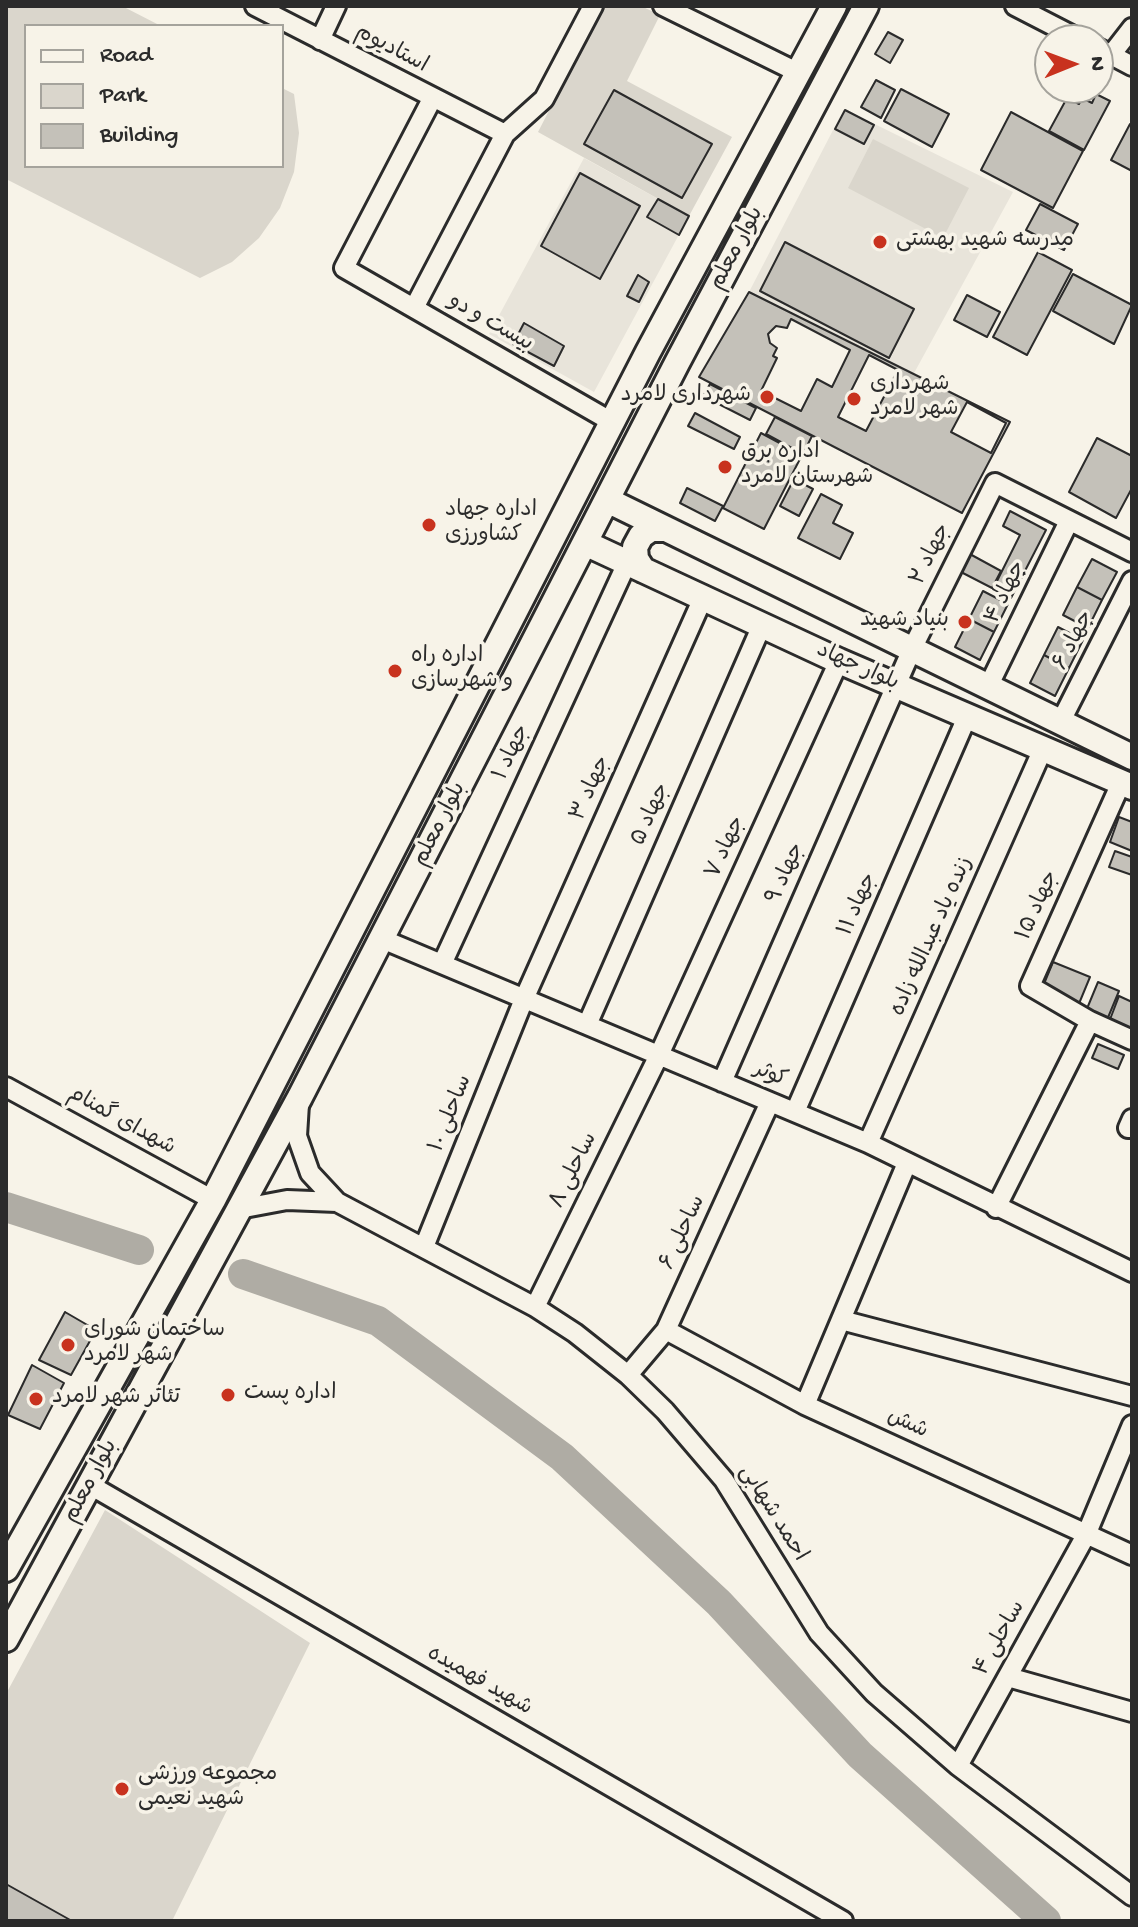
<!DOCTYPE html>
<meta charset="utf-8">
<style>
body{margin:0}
#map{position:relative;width:1138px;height:1927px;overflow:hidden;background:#f7f3e8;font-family:"Gochi Hand",sans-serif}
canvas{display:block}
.frame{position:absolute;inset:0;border:8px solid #2b2b2b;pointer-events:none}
.legend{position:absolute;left:24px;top:24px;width:260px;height:144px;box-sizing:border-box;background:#f7f3e8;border:2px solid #a5a39c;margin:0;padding:10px 14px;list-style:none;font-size:24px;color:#2b2b2b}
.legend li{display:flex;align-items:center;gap:16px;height:40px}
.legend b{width:40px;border:2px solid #a5a39c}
.north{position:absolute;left:1034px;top:24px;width:80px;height:80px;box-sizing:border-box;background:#f7f3e8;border:2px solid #a5a39c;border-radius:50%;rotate:89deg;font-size:22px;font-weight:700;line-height:32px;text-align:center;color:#2b2b2b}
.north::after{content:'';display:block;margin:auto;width:28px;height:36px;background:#c8321e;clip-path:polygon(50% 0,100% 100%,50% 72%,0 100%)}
</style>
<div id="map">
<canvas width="1138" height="1927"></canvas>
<div class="frame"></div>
<ul class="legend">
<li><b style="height:10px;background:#f7f3e8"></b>Road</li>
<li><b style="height:22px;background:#dad6cc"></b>Park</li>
<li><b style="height:22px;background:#c4c1b9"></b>Building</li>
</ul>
<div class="north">N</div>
</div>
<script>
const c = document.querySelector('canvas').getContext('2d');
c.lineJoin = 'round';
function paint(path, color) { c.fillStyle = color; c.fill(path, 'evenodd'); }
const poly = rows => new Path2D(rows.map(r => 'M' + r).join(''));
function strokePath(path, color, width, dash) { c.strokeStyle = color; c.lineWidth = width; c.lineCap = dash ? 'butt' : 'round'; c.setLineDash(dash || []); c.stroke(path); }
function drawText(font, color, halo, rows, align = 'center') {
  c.font = font + ' "Gochi Hand","Playpen Sans Arabic",sans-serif'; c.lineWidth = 7; c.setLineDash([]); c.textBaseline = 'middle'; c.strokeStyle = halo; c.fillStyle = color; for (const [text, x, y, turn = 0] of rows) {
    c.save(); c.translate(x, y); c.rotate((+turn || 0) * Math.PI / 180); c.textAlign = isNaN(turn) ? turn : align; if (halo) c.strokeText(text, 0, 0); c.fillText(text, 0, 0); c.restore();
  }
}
const built = poly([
 [844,109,1013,192,913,375,749,292],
 [584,158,689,216,594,392,489,334]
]);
const green = poly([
 [6,6,122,6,161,26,26,26,26,166,282,166,282,88,294,94,299,133,294,172,280,208,259,238,232,262,200,278,6,179],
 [603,6,641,6,660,15,627,81,732,137,689,216,538,132],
 [873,139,969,188,943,238,848,188],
 [105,1510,310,1643,172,1921,72,1921,6,1884,6,1694]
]);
const river = poly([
 [6,1207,139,1250],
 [243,1274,378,1321,562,1457,719,1603,860,1755,1046,1921]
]);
const building = poly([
 [888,32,903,40,890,63,875,54,888,32],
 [876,80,895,90,881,118,861,107,876,80],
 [901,89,949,114,932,147,884,121,901,89],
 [614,90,712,144,682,198,584,144,614,90],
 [1096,94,1110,101,1084,150,1049,131,1067,98,1079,104,1082,98,1092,103,1096,94],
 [845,110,874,125,864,144,835,129,845,110],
 [1011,112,1083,151,1053,208,981,170,1011,112],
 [1130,124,1132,125,1132,171,1111,160,1130,124],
 [580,173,640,206,600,279,541,246,580,173],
 [658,199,689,216,679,235,647,217,658,199],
 [1040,204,1078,224,1064,250,1026,230,1040,204],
 [785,242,914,309,889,358,760,291,785,242],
 [1038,252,1072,270,1027,355,993,337,1038,252],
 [1073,274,1132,305,1114,344,1053,311,1073,274],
 [638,275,649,282,639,302,627,296,638,275],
 [749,292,1010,422,962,513,699,377,749,292],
 [967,295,1000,312,987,337,954,320,967,295],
 [791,319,850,350,832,387,817,379,801,411,761,391,777,358,773,356,777,348,770,343,768,334,776,326,787,328,791,319],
 [524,323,564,346,554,366,513,344,524,323],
 [869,355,898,370,866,431,838,417,869,355],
 [710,384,756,408,750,420,703,396,710,384],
 [967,402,1006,423,991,453,951,432,967,402],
 [695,413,740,437,734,449,688,426,695,413],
 [775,417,812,436,803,454,766,434,775,417],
 [761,433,802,455,764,529,723,508,761,433],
 [1097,438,1132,456,1132,488,1116,518,1069,492,1097,438],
 [794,479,813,489,799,516,780,506,794,479],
 [687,488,723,506,715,521,680,503,687,488],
 [821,494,842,505,833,523,853,533,840,559,798,538,821,494],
 [1010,511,1046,530,1011,598,993,589,1020,535,1003,526,1010,511],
 [968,553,1001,571,992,588,959,571,968,553],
 [1092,559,1117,572,1102,600,1077,587,1092,559],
 [1077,587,1102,600,1088,628,1063,615,1077,587],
 [983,591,1008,604,994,632,969,619,983,591],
 [969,619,994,632,980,660,955,647,969,619],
 [1058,627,1083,640,1069,668,1044,655,1058,627],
 [1044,655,1069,668,1055,696,1030,683,1044,655],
 [1119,817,1132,822,1132,851,1110,842,1119,817],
 [1115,851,1132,857,1132,875,1109,867,1115,851],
 [1053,962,1090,977,1078,1006,1041,991,1053,962],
 [1098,982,1119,991,1107,1020,1086,1011,1098,982],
 [1119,996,1132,1002,1132,1032,1109,1022,1119,996],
 [1098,1044,1124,1055,1118,1069,1092,1058,1098,1044],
 [65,1312,96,1330,71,1375,39,1360,65,1312],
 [32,1365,64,1383,40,1429,8,1415,32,1365],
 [6,1884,72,1921,6,1921,6,1884]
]);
const minor = poly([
 [255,6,505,134],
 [663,6,797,72],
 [1015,6,1081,40],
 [320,40,336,6],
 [1098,48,1132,66],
 [1111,55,1132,28],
 [432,99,344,268,612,422],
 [414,308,505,134,544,99,593,6],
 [988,687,1069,521],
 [1060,723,1132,581],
 [1121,783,1030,986,1090,1021,1132,1040],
 [382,939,868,1143,1132,1272],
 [442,964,627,563],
 [587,1025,762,625],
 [722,1082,912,649,995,483,1132,552],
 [6,1087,213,1200],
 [299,1104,297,1136,310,1173,337,1202,535,1307,575,1333,628,1375,665,1411,724,1480,819,1633,874,1693,958,1766,1132,1896],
 [795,1112,967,717],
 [1128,1128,1132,1119],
 [868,1143,1042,751],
 [996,1208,1090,1021],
 [239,1209,287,1200,337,1202],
 [424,1247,524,999,703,598],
 [535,1307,659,1055,839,661],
 [841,1320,1132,1396],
 [666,1330,805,1405,1132,1555],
 [628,1375,666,1330,770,1102],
 [805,1405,907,1163],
 [90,1485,843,1921],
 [1008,1677,1132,1712],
 [958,1766,1086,1535,1132,1425]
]);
const tertiary = poly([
 [607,500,1132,757],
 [585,543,839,661,1132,787],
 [643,570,636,559,635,547,641,536,651,529,663,529],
 [6,1569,213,1200,648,352,834,6],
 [6,1639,300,1097,677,363,866,6]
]);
const markers = [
 [880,242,8,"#c8321e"],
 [767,397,8,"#c8321e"],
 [854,399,8,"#c8321e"],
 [725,467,8,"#c8321e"],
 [429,525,8,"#c8321e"],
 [965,622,8,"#c8321e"],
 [395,671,8,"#c8321e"],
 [68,1345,8,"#c8321e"],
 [228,1395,8,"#c8321e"],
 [36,1399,8,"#c8321e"],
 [122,1789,8,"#c8321e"]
];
const streetNames = [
 ["استادیوم",391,50,28],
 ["بلوار معلم",738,249,-62],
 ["بیست و دو",490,324,30],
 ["جهاد ۲",932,555,-64],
 ["جهاد ۴",1007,593,-64],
 ["جهاد ۶",1075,641,-63],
 ["بلوار جهاد",857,668,24],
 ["جهاد ۱",513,753,-65],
 ["جهاد ۳",592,789,-66],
 ["جهاد ۵",652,815,-66],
 ["بلوار معلم",441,825,-63],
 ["جهاد ۷",727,848,-65],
 ["جهاد ۹",787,874,-66],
 ["جهاد ۱۱",859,905,-66],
 ["جهاد ۱۵",1039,906,-66],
 ["زنده یاد عبدالله زاده",933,937,-66],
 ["کوثر",770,1076,23],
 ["ساحلی ۱۰",452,1114,-68],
 ["شهدای گمنام",121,1122,29],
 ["ساحلی ۸",575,1171,-64],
 ["ساحلی ۶",684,1233,-65],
 ["شش",907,1425,25],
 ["بلوار معلم",92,1482,-62],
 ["احمد شهابی",772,1514,58],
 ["ساحلی ۴",1001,1639,-61],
 ["شهید فهمیده",479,1682,30]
];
const poiNames = [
 ["مدرسه شهید بهشتی",896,242],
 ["شهرداری",870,386],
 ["شهر لامرد",870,411],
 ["شهرداری لامرد",751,397,"right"],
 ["اداره برق",741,454],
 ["شهرستان لامرد",741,479],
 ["اداره جهاد",445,512],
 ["کشاورزی",445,537],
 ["بنیاد شهید",949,622,"right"],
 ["اداره راه",411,658],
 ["و شهرسازی",411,683],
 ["ساختمان شورای",84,1332],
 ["شهر لامرد",84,1357],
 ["اداره پست",244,1395],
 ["تئاتر شهر لامرد",52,1399],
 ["مجموعه ورزشی",138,1776],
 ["شهید نعیمی",138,1801]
];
paint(built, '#e8e4da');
paint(green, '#dad6cc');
strokePath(river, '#afaca4', 30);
paint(building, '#c4c1b9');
strokePath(building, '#2b2b2b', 2);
strokePath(minor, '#2b2b2b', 24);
strokePath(tertiary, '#2b2b2b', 30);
strokePath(minor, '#f7f3e8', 18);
strokePath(tertiary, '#f7f3e8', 24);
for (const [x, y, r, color] of markers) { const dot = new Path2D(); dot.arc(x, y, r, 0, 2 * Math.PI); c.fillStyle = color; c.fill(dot); strokePath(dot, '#f7f3e8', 3); }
drawText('22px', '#2b2b2b', '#f7f3e8', streetNames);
drawText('22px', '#2b2b2b', '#f7f3e8', poiNames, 'left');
</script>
